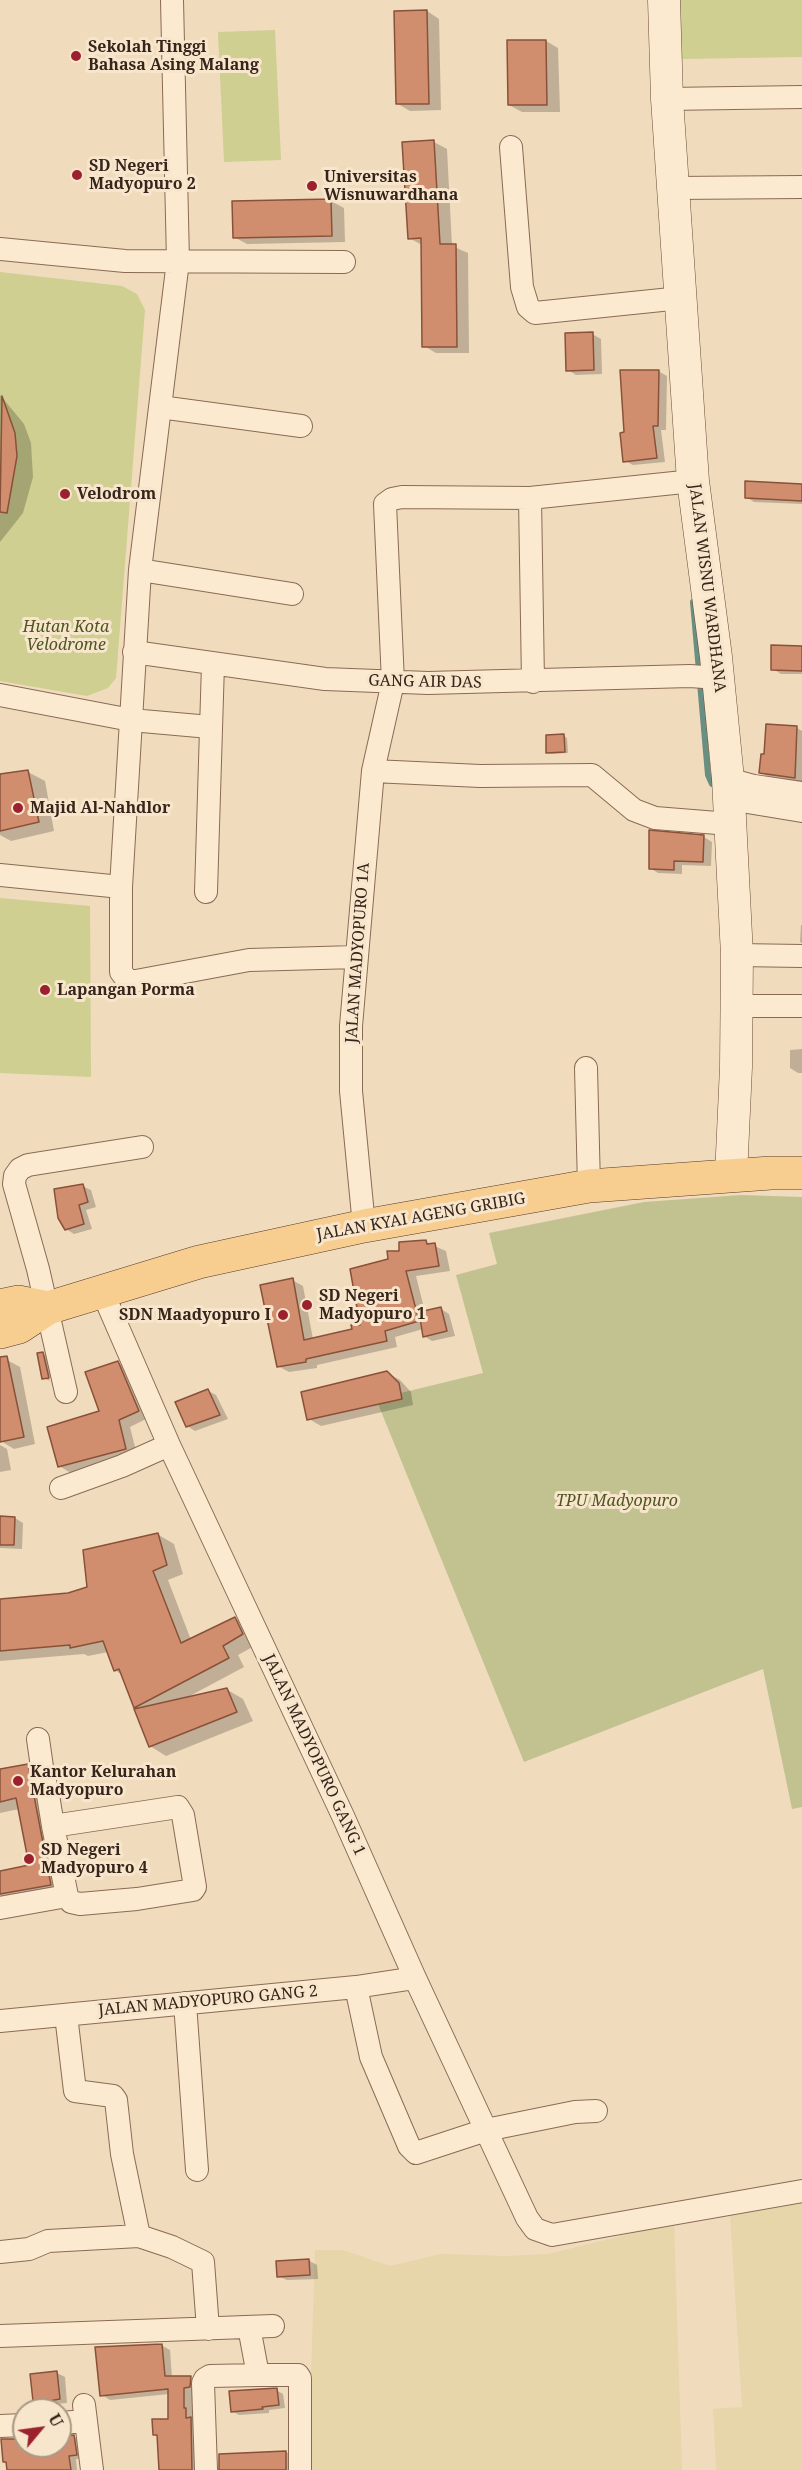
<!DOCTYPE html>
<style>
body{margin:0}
#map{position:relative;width:802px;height:2470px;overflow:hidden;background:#f0dbbc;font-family:"Noto Serif",serif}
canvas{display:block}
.north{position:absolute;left:12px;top:2398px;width:60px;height:60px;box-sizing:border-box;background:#f7e6cc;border:2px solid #aa9985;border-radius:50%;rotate:61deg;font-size:16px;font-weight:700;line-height:24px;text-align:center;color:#37251b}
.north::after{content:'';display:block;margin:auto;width:21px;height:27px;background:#9b212e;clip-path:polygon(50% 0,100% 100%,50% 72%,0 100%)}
</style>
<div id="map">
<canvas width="802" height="2470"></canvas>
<div class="north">U</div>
</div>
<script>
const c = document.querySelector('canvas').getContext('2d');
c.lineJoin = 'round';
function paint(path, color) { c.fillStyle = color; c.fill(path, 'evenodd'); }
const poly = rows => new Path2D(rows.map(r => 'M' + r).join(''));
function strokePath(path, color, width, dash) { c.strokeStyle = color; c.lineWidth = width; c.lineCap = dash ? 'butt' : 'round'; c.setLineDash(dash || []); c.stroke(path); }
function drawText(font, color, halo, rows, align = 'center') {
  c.font = font + ' "Noto Serif",serif'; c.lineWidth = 6; c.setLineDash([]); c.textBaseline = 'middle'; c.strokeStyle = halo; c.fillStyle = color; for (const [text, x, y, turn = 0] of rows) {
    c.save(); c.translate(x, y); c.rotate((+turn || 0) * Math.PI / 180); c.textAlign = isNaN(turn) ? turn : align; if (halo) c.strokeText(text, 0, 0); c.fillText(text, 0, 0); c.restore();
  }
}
const farmland = poly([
 [802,2201,802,2470,716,2470,713,2409,742,2407,730,2213],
 [674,2223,682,2470,308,2470,315,2250,343,2250,390,2266,441,2254,506,2256,548,2254]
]);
const green = poly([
 [677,0,802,0,802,57,682,59],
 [275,30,281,160,224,162,218,32],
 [0,272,122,286,137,294,145,310,116,678,108,688,87,696,0,681],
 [0,898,90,906,91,1077,0,1073]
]);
const cemetery = poly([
 [741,1195,802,1197,802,1807,792,1809,763,1669,524,1762,376,1399,483,1373,456,1275,497,1264,489,1233,644,1202]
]);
const shadow = poly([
 [427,11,439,19,441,110,410,111,398,104],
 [546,41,558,48,560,112,522,112,509,105],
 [434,142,447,149,452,246,468,253,469,353,436,353,424,346,422,245,409,238],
 [331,201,344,208,345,242,247,244,234,237],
 [592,334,601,339,602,374,576,375,568,370],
 [658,371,667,376,666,430,661,430,665,462,633,465,625,461,625,434],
 [0,395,24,424,31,443,33,477,23,513,0,542],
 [802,485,802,504,754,502,746,497],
 [802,647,802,674,781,674,773,669],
 [797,728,802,731,802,782,768,777,760,772],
 [564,736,567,738,568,753,551,754,547,752],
 [28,772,45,781,54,831,11,841,0,835,0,776],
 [704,837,712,842,711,866,682,865,682,874,658,873,650,868],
 [801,925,802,925,802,943,800,942],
 [802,1049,802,1073,798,1073,790,1068,790,1050],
 [82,1186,91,1190,96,1207,86,1210,92,1229,74,1234,66,1229],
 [425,1242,446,1251,450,1271,416,1276,425,1312,441,1309,449,1314,455,1336,432,1341,424,1336,423,1329,395,1337,397,1347,317,1365,317,1368,289,1372,278,1366,292,1280,303,1286,313,1339,354,1330,362,1326,390,1261,401,1252],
 [43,1354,51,1358,56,1380,49,1376,49,1380,54,1383,44,1378],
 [7,1360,20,1367,35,1444,14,1449,1,1441,0,1435,0,1362],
 [117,1362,129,1369,150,1417,130,1427,137,1455,71,1473,59,1466,101,1412],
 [387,1373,400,1380,411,1392,413,1405,321,1426,309,1419],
 [208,1391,216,1395,228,1419,195,1431,187,1426],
 [0,1445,7,1449,11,1470,0,1472],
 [0,1517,15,1518,23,1523,22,1549,0,1548],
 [157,1534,174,1544,183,1574,168,1580,191,1640,235,1618,251,1628,258,1644,238,1655,244,1667,186,1698,226,1689,243,1699,253,1721,166,1756,150,1746,139,1710,135,1707,122,1675,115,1670,108,1652,88,1656,84,1654,0,1661,0,1600,68,1594,89,1588],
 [28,1766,43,1775,66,1893,0,1913,0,1872,31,1867,19,1809,0,1813,0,1771],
 [308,2260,317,2265,318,2279,287,2280,278,2276],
 [161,2345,170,2350,172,2378,191,2378,199,2382,192,2392,192,2413,200,2470,160,2470,159,2437,155,2434,169,2420,169,2394,110,2400,102,2395],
 [57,2373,65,2377,67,2403,56,2404,56,2410,36,2410],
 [276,2390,283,2394,285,2408,269,2410,269,2413,239,2415,232,2411],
 [60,2437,74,2437,81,2441,83,2459,76,2459,77,2470,19,2470,4,2461,24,2440,24,2446,60,2446],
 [286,2452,295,2457,295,2470,219,2470,220,2456]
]);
const stream = poly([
 [693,602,708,775,712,784,719,785]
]);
const building = poly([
 [427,10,429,104,396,104,394,11,427,10],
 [507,40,546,40,547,105,508,105,507,40],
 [434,140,440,244,456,244,457,347,422,347,421,238,408,239,402,142,434,140],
 [331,199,332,236,233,238,232,201,331,199],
 [593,332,594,370,566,371,565,333,593,332],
 [620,370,659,370,658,426,653,426,657,458,623,462,620,433,624,432,620,370],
 [2,396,15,433,17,456,7,513,0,512,2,396],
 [745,481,802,484,802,501,745,498,745,481],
 [771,645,802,646,802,671,771,670,771,645],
 [766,724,797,726,795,778,759,773,761,754,764,754,766,724],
 [564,734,565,752,546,753,546,735,564,734],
 [28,770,39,822,0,831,0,774,28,770],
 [649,830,704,835,703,862,674,861,674,870,649,869,649,830],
 [83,1184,88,1202,79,1205,84,1224,65,1230,58,1218,54,1189,83,1184],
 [426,1240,427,1244,435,1243,439,1266,406,1271,419,1321,385,1331,387,1341,306,1359,306,1362,277,1367,260,1285,293,1278,304,1340,352,1329,351,1325,360,1325,350,1269,388,1259,387,1251,399,1251,399,1242,426,1240],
 [441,1307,447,1331,423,1337,419,1312,441,1307],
 [43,1352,49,1378,42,1379,37,1353,43,1352],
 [7,1356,24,1437,0,1442,0,1357,7,1356],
 [118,1361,139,1411,119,1420,126,1449,58,1467,47,1427,99,1411,85,1372,118,1361],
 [387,1371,399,1383,402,1399,307,1420,301,1392,387,1371],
 [208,1389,220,1415,186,1427,175,1402,208,1389],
 [0,1516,15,1517,14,1545,0,1545,0,1516],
 [158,1533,167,1565,153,1571,181,1643,235,1617,243,1634,223,1646,229,1658,134,1708,119,1669,114,1671,103,1641,70,1648,70,1645,0,1651,0,1599,68,1593,87,1587,83,1550,158,1533],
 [227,1688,237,1712,149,1747,134,1709,227,1688],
 [28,1764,51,1885,0,1894,0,1871,29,1865,16,1798,0,1802,0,1769,28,1764],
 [309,2259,310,2275,277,2277,276,2261,309,2259],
 [162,2344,165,2376,191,2376,190,2387,184,2388,184,2408,186,2408,186,2418,191,2417,192,2470,159,2470,157,2435,153,2435,152,2419,168,2419,168,2389,100,2396,95,2347,162,2344],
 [57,2371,60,2399,49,2401,50,2410,34,2410,30,2374,57,2371],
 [277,2388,279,2405,262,2407,263,2409,231,2412,229,2391,277,2388],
 [74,2435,77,2455,69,2456,71,2470,7,2470,6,2462,3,2462,1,2439,24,2439,24,2446,60,2446,60,2436,74,2435],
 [286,2451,286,2470,219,2470,219,2454,286,2451]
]);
const street = poly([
 [172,0,178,261,140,570,121,887,121,972,128,981,136,981,249,960,356,957],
 [667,99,802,97],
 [511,147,522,287,528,307,535,313,681,298],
 [673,188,802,187],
 [0,249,125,261,344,262],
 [160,407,301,426],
 [530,498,533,682],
 [140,570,292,594],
 [134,652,325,679,428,683,690,676,718,678],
 [0,695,131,720,210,727],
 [373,771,480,776,592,775,634,810,655,818,730,824],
 [728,779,754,786,802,793],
 [729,799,802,811],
 [0,875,121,887],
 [206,892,213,664],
 [737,955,802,956],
 [737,1006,802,1006],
 [586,1068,589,1186],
 [364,1226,351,1091,351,1026,373,771,393,682,385,504,392,499,402,497,530,498,693,481],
 [102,1291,169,1445,343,1816,415,1978,527,2218,535,2229,552,2235,802,2191],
 [66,1392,38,1269,14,1184,15,1176,20,1169,28,1165,142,1147],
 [61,1488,122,1466,169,1445],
 [38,1739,42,1767,48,1795,53,1826,67,1896,71,1902,80,1904,137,1899,193,1890,195,1887,183,1815,178,1807,53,1826],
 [0,1908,67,1896],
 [356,1987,371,2057,409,2146,416,2153,486,2130,575,2112,596,2111],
 [185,2003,197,2170],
 [66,2015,75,2091,113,2096,116,2100,122,2154,139,2236],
 [0,2021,356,1987,415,1978],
 [0,2252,29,2249,48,2241,139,2236,172,2247,203,2262,208,2329],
 [249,2327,258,2375,298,2375,300,2378,300,2470],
 [0,2336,273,2326],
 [84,2405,92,2470],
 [60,2423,86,2421],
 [0,2426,24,2425],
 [206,2470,203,2383,205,2379,210,2376,258,2375]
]);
const secondary = poly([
 [664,0,667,99,693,481,716,657,728,779,737,955,736,1067,731,1176]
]);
const primary = poly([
 [0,1306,18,1302,48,1308],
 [0,1332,19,1327,48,1308,199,1262,364,1226,589,1186,771,1173,802,1173]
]);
const markers = [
 [76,56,6,"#9b212e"],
 [77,175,6,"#9b212e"],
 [312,186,6,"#9b212e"],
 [65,494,6,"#9b212e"],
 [18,808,6,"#9b212e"],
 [45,990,6,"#9b212e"],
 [307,1305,6,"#9b212e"],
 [283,1315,6,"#9b212e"],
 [18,1781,6,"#9b212e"],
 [29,1859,6,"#9b212e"]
];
const poiNames = [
 ["Sekolah Tinggi",88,47],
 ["Bahasa Asing Malang",88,65],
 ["SD Negeri",89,166],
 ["Madyopuro 2",89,184],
 ["Universitas",324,177],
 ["Wisnuwardhana",324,195],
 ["Velodrom",77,494],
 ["Majid Al-Nahdlor",30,808],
 ["Lapangan Porma",57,990],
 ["SD Negeri",319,1296],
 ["Madyopuro 1",319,1314],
 ["SDN Maadyopuro I",271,1315,"right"],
 ["Kantor Kelurahan",30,1772],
 ["Madyopuro",30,1790],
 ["SD Negeri",41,1850],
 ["Madyopuro 4",41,1868]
];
const streetNames = [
 ["JALAN WISNU WARDHANA",707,588,83],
 ["GANG AIR DAS",425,682,1],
 ["JALAN MADYOPURO 1A",358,953,-86],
 ["JALAN KYAI AGENG GRIBIG",421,1217,-10],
 ["JALAN MADYOPURO GANG 1",314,1755,65],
 ["JALAN MADYOPURO GANG 2",208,2001,-5]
];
const parkNames = [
 ["Hutan Kota",66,627],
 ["Velodrome",66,645],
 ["TPU Madyopuro",617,1501]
];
paint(farmland, '#e6d6a9');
paint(green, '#cecf90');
paint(cemetery, '#c1c290');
paint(shadow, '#0003');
strokePath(stream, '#688f81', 6);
paint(building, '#d18e6f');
strokePath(building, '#895139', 1.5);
strokePath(street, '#896b55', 24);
strokePath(secondary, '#6a4c38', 33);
strokePath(primary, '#563a2a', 34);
strokePath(street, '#fbead0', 22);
strokePath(secondary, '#fbead0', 32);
strokePath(primary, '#f7cd90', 33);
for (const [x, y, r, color] of markers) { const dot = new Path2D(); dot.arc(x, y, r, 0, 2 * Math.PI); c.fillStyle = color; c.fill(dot); strokePath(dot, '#f7e6cc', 2); }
drawText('bold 16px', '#37251b', '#f7e6cc', poiNames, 'left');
drawText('16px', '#37251b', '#f7e6cc', streetNames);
drawText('italic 16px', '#4d5520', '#f7e6cc', parkNames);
</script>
